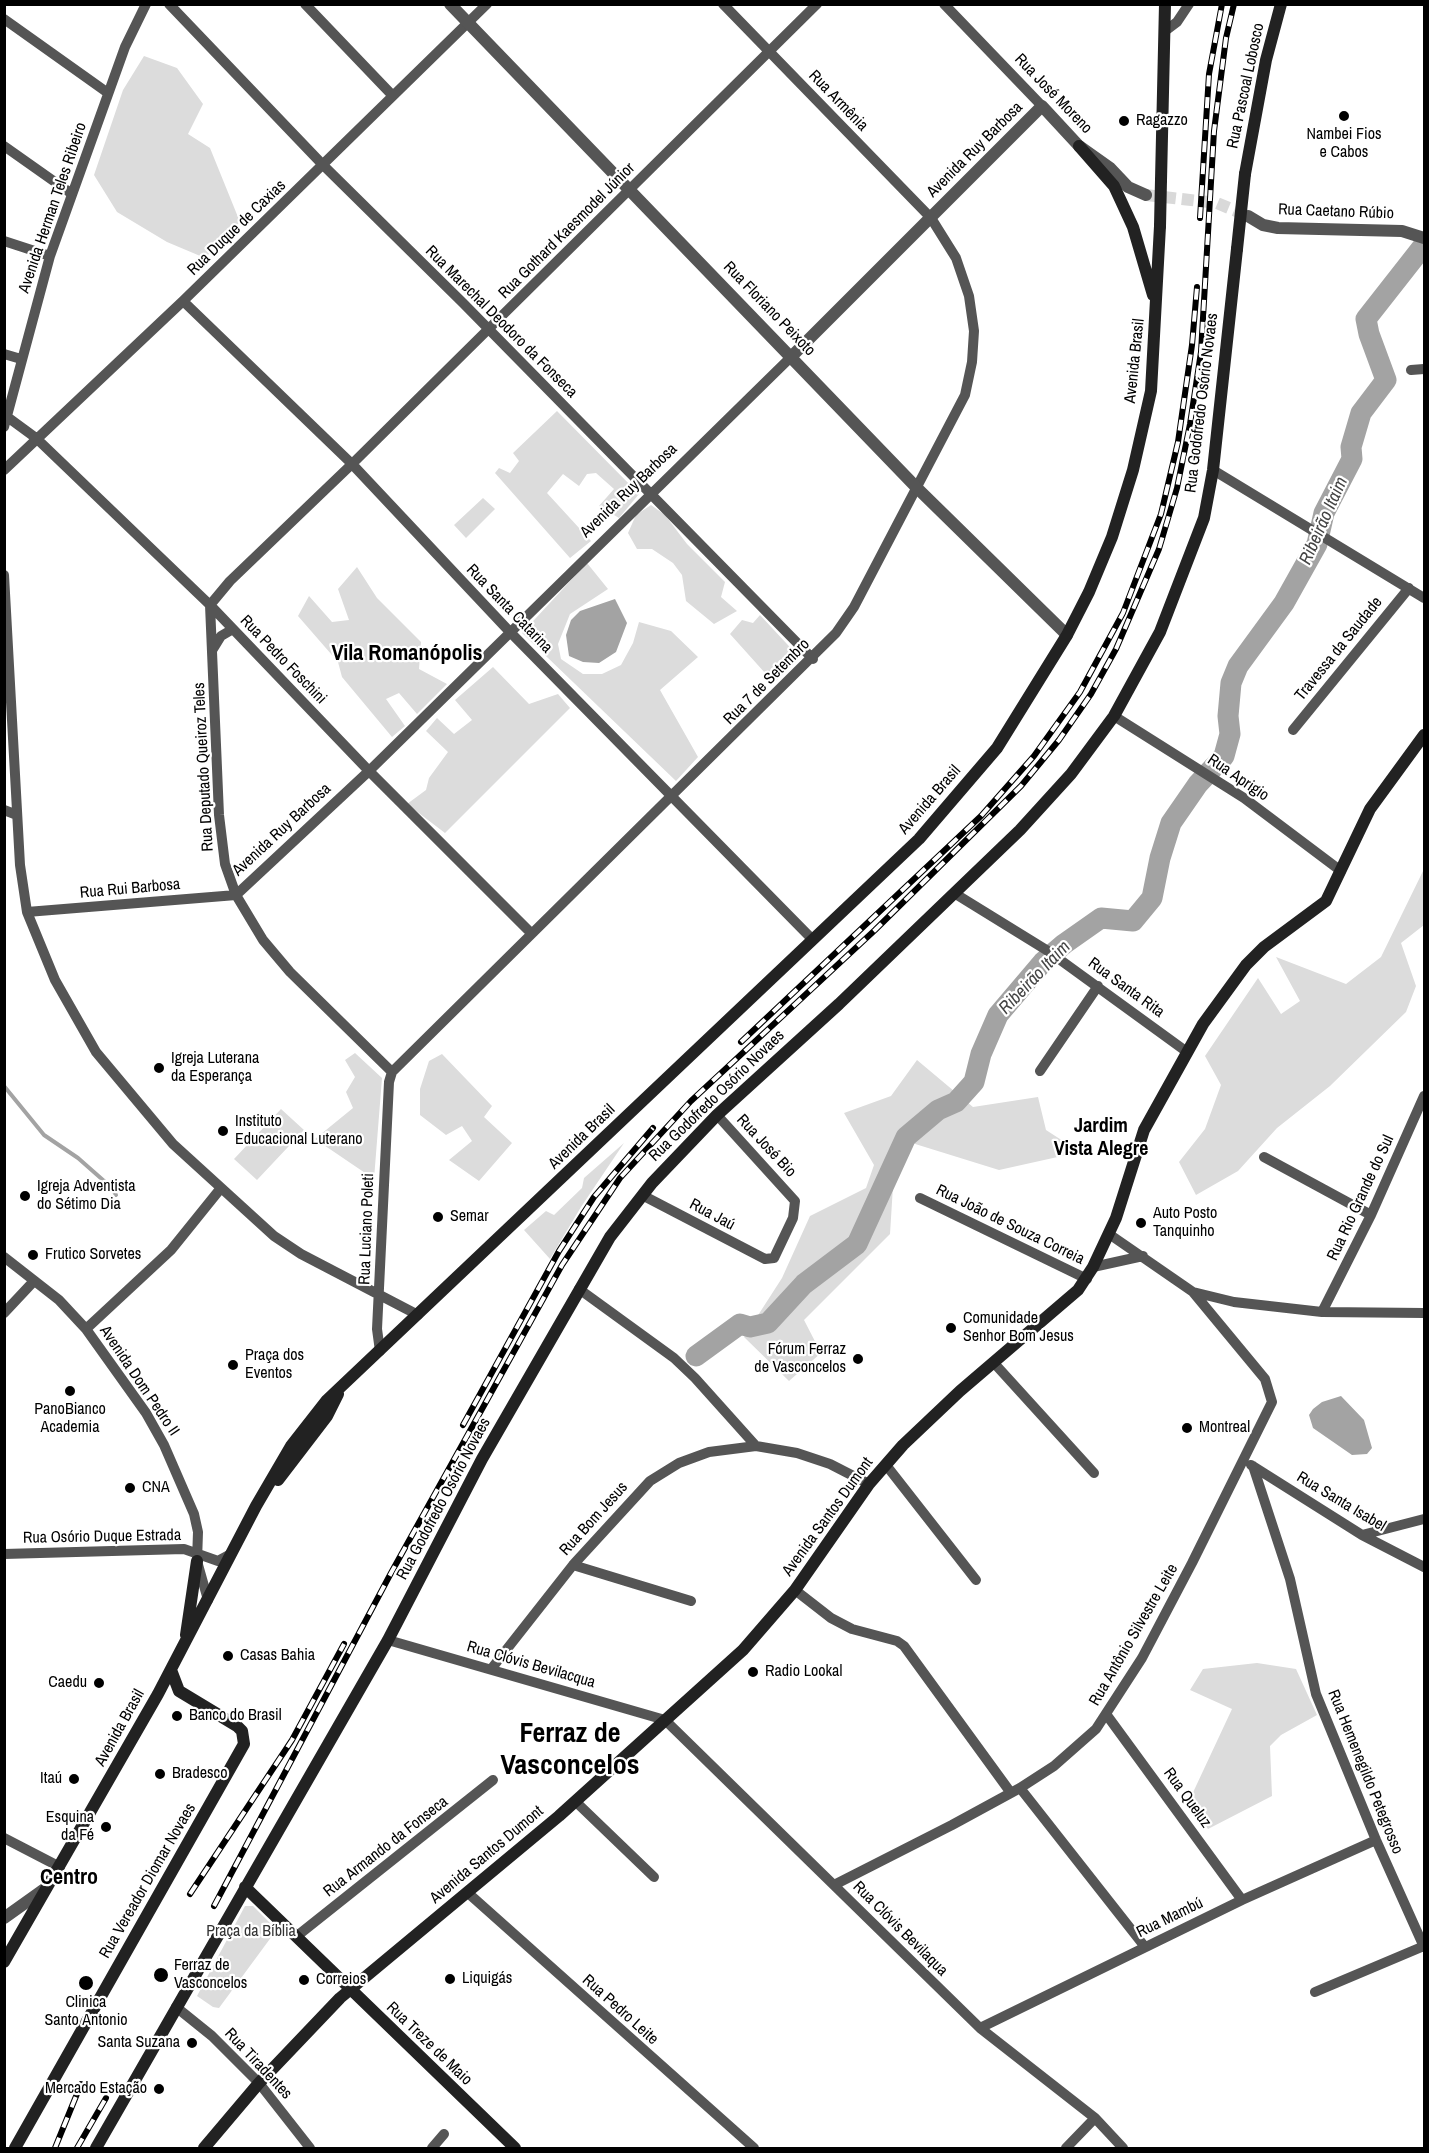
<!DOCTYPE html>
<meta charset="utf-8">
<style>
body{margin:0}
#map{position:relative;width:1429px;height:2153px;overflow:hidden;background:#fff;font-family:"Archivo Narrow",sans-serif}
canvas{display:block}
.frame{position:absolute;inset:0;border:6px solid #000;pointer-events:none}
</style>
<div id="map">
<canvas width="1429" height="2153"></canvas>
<div class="frame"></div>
</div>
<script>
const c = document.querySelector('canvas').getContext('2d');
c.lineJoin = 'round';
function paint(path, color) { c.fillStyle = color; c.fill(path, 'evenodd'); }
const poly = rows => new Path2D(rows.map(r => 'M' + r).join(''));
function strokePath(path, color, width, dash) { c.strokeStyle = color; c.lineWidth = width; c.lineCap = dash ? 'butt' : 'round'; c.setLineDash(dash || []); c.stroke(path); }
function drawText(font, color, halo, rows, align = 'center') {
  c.font = font + ' "Archivo Narrow",sans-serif'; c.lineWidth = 4.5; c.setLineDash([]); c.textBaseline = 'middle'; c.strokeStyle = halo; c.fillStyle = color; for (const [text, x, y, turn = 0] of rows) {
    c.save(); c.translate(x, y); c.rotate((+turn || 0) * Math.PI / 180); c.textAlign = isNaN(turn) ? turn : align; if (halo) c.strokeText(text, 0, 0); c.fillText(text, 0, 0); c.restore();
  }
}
const green = poly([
 [144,56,177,68,203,104,188,134,210,148,240,222,205,258,167,242,117,212,94,175,123,90],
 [557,411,639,494,619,518,599,506,614,489,596,473,587,474,579,486,563,474,547,493,591,541,570,558,495,473,499,468,510,473,519,461,513,453],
 [483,498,495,509,466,538,454,525],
 [651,505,665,515,687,544,725,582,721,597,737,611,714,624,686,601,682,575,673,563,652,549,637,549,628,533,636,515],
 [587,563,608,589,570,614,558,644,561,659,583,674,602,674,621,665,633,643,639,622,671,631,698,657,660,690,698,757,676,781,522,633],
 [357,567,377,598,421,642,419,669,447,684,417,714,399,693,386,699,405,726,392,737,342,677,338,662,298,616,309,596,332,622,349,620,338,589],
 [760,615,800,658,774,683,730,634,742,620,753,623],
 [493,667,529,704,558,694,570,708,445,833,407,804,426,790,429,778,448,752,426,731,437,718,454,734,472,720,455,700],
 [1424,869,1424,925,1401,943,1416,986,1406,1012,1330,1086,1277,1128,1238,1171,1196,1195,1179,1162,1205,1129,1221,1085,1205,1056,1258,978,1281,1014,1300,1001,1276,957,1346,984,1381,957],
 [355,1053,382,1078,374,1179,315,1139,353,1108,346,1092,355,1077,345,1060],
 [442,1054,492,1106,484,1117,512,1143,479,1181,449,1160,472,1141,462,1126,446,1135,420,1115,420,1089,429,1061],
 [917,1060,973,1107,1038,1097,1046,1130,1080,1152,999,1170,912,1143,893,1186,890,1234,804,1320,821,1353,789,1381,744,1337,782,1278,810,1216,866,1188,874,1165,844,1113,891,1096],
 [281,1109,304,1130,257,1180,234,1159],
 [624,1143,581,1207,550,1259,524,1230,546,1211,554,1215,582,1188,584,1178],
 [1257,1663,1296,1669,1317,1715,1281,1735,1270,1746,1272,1796,1208,1829,1189,1801,1232,1709,1190,1690,1203,1669],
 [245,1906,253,1906,272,1925,275,1932,219,2008,213,2007,197,1996]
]);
const water = poly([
 [615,599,627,623,616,652,599,663,583,662,569,656,566,635,571,620,580,611],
 [1341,1396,1364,1420,1372,1448,1367,1454,1352,1455,1313,1428,1309,1415,1313,1409,1322,1402]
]);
const stream = poly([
 [4,1086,44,1135,78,1158,112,1188,116,1195]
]);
const river = poly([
 [696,1356,740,1324,750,1327,768,1323,804,1284,857,1244,906,1137,938,1110,956,1102,974,1082,981,1054,998,1015,1043,962,1064,944,1101,918,1133,921,1152,898,1160,858,1171,823,1198,784,1224,756,1230,734,1228,716,1231,683,1238,666,1284,603,1317,544,1324,513,1352,459,1351,447,1361,413,1386,380,1369,334,1366,319,1424,245]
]);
const tertiaryTunnel = poly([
 [1146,195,1217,203,1248,216]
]);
const minor = poly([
 [169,4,323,165,463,303,813,659],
 [305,4,393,96],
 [944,4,1042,106],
 [4,19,108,93],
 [1165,31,1177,22,1189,4],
 [4,146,72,194],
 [4,241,50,256],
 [183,301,352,464,509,631,812,939],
 [4,354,21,359],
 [1411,370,1424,369],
 [6,416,36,438,210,605,369,771,531,933],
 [4,427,50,256,125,47,146,4],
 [4,470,183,301,487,4],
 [1213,470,1424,598],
 [4,575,20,865,27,912,55,980,96,1052,173,1144,274,1236,301,1254,418,1315],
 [210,605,230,581,352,464,817,4],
 [210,605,219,815,225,864,236,895,263,940,290,972,392,1072],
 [213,649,221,636,233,629],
 [1114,716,1244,798,1341,871],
 [1293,730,1409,588],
 [4,810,17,815],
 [954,893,1048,951,1187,1052],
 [236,895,369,771,792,356],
 [27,912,236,895],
 [1040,1071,1098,986],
 [1264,1157,1371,1215],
 [642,1195,765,1259,774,1258,793,1218,795,1201,717,1115],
 [920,1198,1087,1279],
 [1109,1234,1193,1292,1234,1302,1322,1312,1424,1313],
 [4,1257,59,1300,86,1329,146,1413,164,1445,194,1514,198,1532,197,1561,208,1600],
 [1093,1267,1143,1256],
 [579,1289,674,1358,695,1378,756,1446,797,1453,830,1464,869,1484],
 [1322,1312,1371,1215,1424,1096],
 [4,1313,34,1281],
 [86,1329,171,1250,221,1188],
 [380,1351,377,1329,389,1082,392,1072,836,633,854,607,965,395,972,362,974,331,969,296,956,258,931,218,723,4],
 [994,1363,1094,1473],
 [886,1465,976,1580],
 [1251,1465,1362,1535,1424,1567],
 [1253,1466,1290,1579,1316,1694,1376,1840,1424,1947],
 [1362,1535,1424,1519],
 [4,1554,184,1549,218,1561,231,1554],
 [573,1565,691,1601],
 [795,1590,831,1618,852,1629,897,1641,904,1646,1011,1793],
 [388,1640,665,1720,980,2028,1095,2118,1123,2148],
 [492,1668,573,1565,650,1481,679,1463,709,1452,756,1446],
 [1106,1714,1242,1900],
 [1020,1788,1145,1947],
 [576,1802,654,1877],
 [4,1838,60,1867],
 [834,1885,952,1825,1020,1788,1054,1766,1096,1729,1142,1658,1192,1563,1272,1402,1265,1379,1193,1292],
 [468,1893,754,2148],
 [297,1936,493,1780],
 [1315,1992,1424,1946],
 [176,2007,212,2036,259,2083,310,2148],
 [980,2028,1242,1900,1376,1840],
 [432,2148,444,2134],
 [1066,2148,1095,2118]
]);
const tertiary = poly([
 [450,4,916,487,1067,635],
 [1248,216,1263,225,1278,228,1402,231,1424,238],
 [792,356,1042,106,1079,146,1110,168,1128,187,1146,195],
 [4,1918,46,1888]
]);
const secondary = poly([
 [1079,146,1114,186,1121,201,1133,227,1153,295],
 [1245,174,1266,60,1281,4],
 [1161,180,1165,4],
 [278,1480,327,1416,338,1394],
 [186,1635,197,1561],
 [245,1887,515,2148],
 [4,1962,158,1694,256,1506,291,1446,327,1400,919,839,997,748,1067,635,1089,592,1112,537,1133,470,1151,391,1160,226],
 [15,2148,244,1744,242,1731,237,1726,179,1691,171,1670],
 [96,2148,388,1640,482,1459,610,1237,652,1183,717,1115,839,1004,1020,830,1071,774,1114,716,1160,632,1204,518,1213,470,1237,249],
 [204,2148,259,2083,340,1998,559,1816,743,1650,795,1590,869,1484,903,1445,960,1391,1078,1290,1093,1267,1116,1218,1144,1130,1203,1024,1246,965,1264,947,1326,901,1370,809,1424,735]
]);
const rail = poly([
 [1200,218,1209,74,1222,4],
 [741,1042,981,816,1034,756,1080,692,1123,613,1161,514,1178,442,1192,345,1197,287],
 [463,1425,559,1251,594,1197,653,1128],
 [190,1894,292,1740,344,1644],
 [214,1906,391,1573,562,1265,620,1178,691,1101,875,930,1021,786,1059,740,1091,694,1116,649,1159,549,1177,488,1190,424,1201,352,1214,131,1226,38,1234,4],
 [55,2148,81,2084],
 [77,2148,106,2098]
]);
const secondaryBridge = poly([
 [1160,226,1161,180],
 [1237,249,1245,174]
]);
const markers = [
 [1344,116,6,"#000"],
 [1124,121,6,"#000"],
 [159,1068,6,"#000"],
 [223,1131,6,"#000"],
 [25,1196,6,"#000"],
 [438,1217,6,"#000"],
 [1141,1223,6,"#000"],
 [33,1255,6,"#000"],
 [951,1328,6,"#000"],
 [858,1359,6,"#000"],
 [233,1365,6,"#000"],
 [70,1391,6,"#000"],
 [1187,1428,6,"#000"],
 [130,1488,6,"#000"],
 [228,1656,6,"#000"],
 [753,1672,6,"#000"],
 [99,1683,6,"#000"],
 [177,1716,6,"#000"],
 [160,1774,6,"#000"],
 [74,1779,6,"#000"],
 [106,1827,6,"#000"],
 [161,1975,8,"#000"],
 [450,1979,6,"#000"],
 [304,1980,6,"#000"],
 [86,1983,8,"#000"],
 [192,2043,6,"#000"],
 [159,2089,6,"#000"]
];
const streetNames = [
 ["Rua Pascoal Lobosco",1246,86,-78],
 ["Rua José Moreno",1053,94,46],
 ["Rua Armênia",838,101,46],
 ["Avenida Ruy Barbosa",975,150,-45],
 ["Avenida Herman Teles Ribeiro",53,208,-71],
 ["Rua Caetano Rúbio",1336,212,2],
 ["Rua Duque de Caxias",237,228,-44],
 ["Rua Gothard Kaesmodel Júnior",567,231,-45],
 ["Rua Floriano Peixoto",769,309,46],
 ["Rua Marechal Deodoro da Fonseca",501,322,45],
 ["Avenida Brasil",1135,361,-84],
 ["Rua Godofredo Osório Novaes",1202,403,-83],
 ["Avenida Ruy Barbosa",629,491,-44],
 ["Rua Santa Catarina",509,609,46],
 ["Travessa da Saudade",1339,649,-51],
 ["Rua Pedro Foschini",283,660,46],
 ["Rua 7 de Setembro",767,682,-45],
 ["Rua Deputado Queiroz Teles",204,767,-93],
 ["Rua Aprigio",1238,778,34],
 ["Avenida Brasil",930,800,-49],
 ["Avenida Ruy Barbosa",282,830,-43],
 ["Rua Rui Barbosa",130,889,-5],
 ["Rua Santa Rita",1126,988,36],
 ["Rua Godofredo Osório Novaes",717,1096,-44],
 ["Avenida Brasil",582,1137,-44],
 ["Rua José Bio",766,1146,47],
 ["Rua Rio Grande do Sul",1361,1198,-65],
 ["Rua Jaú",712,1215,28],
 ["Rua João de Souza Correia",1010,1225,26],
 ["Rua Luciano Poleti",367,1229,-88],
 ["Avenida Dom Pedro II",139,1381,56],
 ["Rua Godofredo Osório Novaes",444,1499,-62],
 ["Rua Santa Isabel",1341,1502,31],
 ["Avenida Santos Dumont",828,1517,-54],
 ["Rua Bom Jesus",594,1519,-48],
 ["Rua Osório Duque Estrada",102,1537,-1],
 ["Rua Antônio Silvestre Leite",1134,1635,-60],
 ["Rua Clóvis Bevilacqua",531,1665,16],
 ["Avenida Brasil",120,1728,-61],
 ["Rua Hemenegildo Petegrosso",1365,1772,68],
 ["Rua Queluz",1187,1798,54],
 ["Rua Armando da Fonseca",386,1847,-38],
 ["Avenida Santos Dumont",487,1855,-40],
 ["Rua Vereador Diomar Novaes",148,1881,-60],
 ["Rua Mambú",1170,1918,-26],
 ["Rua Clóvis Bevilaqua",900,1929,45],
 ["Rua Pedro Leite",620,2010,42],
 ["Rua Treze de Maio",429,2044,44],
 ["Rua Tiradentes",258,2064,47]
];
const poiNames = [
 ["Ragazzo",1136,121],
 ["Nambei Fios",1344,135,"center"],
 ["e Cabos",1344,153,"center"],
 ["Igreja Luterana",171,1059],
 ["da Esperança",171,1077],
 ["Instituto",235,1122],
 ["Educacional Luterano",235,1140],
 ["Igreja Adventista",37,1187],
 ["do Sétimo Dia",37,1205],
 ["Auto Posto",1153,1214],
 ["Tanquinho",1153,1232],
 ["Semar",450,1217],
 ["Frutico Sorvetes",45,1255],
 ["Comunidade",963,1319],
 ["Senhor Bom Jesus",963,1337],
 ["Fórum Ferraz",846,1350,"right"],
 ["de Vasconcelos",846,1368,"right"],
 ["Praça dos",245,1356],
 ["Eventos",245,1374],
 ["PanoBianco",70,1410,"center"],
 ["Academia",70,1428,"center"],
 ["Montreal",1199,1428],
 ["CNA",142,1488],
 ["Casas Bahia",240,1656],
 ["Radio Lookal",765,1672],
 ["Caedu",87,1683,"right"],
 ["Banco do Brasil",189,1716],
 ["Bradesco",172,1774],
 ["Itaú",62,1779,"right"],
 ["Esquina",94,1818,"right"],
 ["da Fé",94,1836,"right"],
 ["Ferraz de",174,1966],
 ["Vasconcelos",174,1984],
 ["Liquigás",462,1979],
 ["Correios",316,1980],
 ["Clinica",86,2003,"center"],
 ["Santo Antonio",86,2021,"center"],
 ["Santa Suzana",180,2043,"right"],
 ["Mercado Estação",147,2089,"right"]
];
const parkNames = [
 ["Praça da Bíblia",251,1932]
];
const waterNames = [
 ["Ribeirão Itaim",1324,521,-66],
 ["Ribeirão Itaim",1035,978,-46]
];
const quarterNames = [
 ["Jardim",1101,1127],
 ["Vista Alegre",1101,1150]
];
const districtNames = [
 ["Vila Romanópolis",407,654],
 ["Centro",69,1878]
];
const townNames = [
 ["Ferraz de",570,1734],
 ["Vasconcelos",570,1766]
];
paint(green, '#dcdcdc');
paint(water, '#a3a3a3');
strokePath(stream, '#a3a3a3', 4);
strokePath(river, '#a3a3a3', 21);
strokePath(tertiaryTunnel, '#d9d9d9', 12, [12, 6]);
strokePath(minor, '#555', 10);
strokePath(tertiary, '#555', 12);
strokePath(secondary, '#222', 12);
strokePath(rail, '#000', 6);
strokePath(rail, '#fff', 4, [11]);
strokePath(secondaryBridge, '#222', 12);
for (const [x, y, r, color] of markers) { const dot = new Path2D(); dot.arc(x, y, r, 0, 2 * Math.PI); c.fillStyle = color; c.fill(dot); strokePath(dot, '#fff', 2); }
drawText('16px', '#000', '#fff', streetNames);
drawText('16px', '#000', '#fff', poiNames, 'left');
drawText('16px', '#333', '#fff', parkNames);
drawText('italic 18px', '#444', '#fff', waterNames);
drawText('bold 20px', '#000', '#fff', quarterNames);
drawText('bold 22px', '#000', '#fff', districtNames);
drawText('bold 28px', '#000', '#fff', townNames);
</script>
